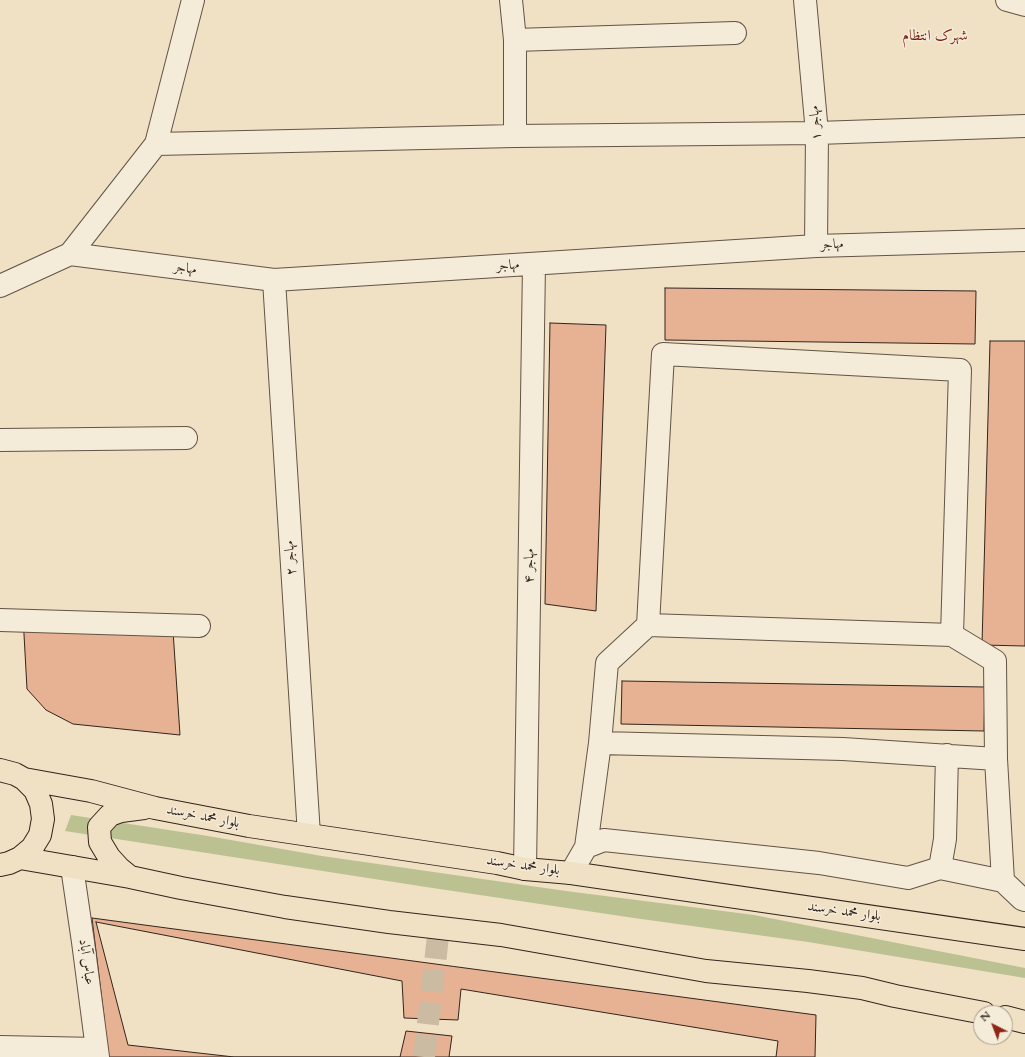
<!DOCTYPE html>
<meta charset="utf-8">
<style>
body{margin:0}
#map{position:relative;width:1025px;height:1057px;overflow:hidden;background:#f0e0c4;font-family:Cardo,serif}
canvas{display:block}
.north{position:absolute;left:973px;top:1005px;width:40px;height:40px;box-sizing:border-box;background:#f5ebd9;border:1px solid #a79c8d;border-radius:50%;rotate:318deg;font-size:11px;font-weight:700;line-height:16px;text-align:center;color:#32251c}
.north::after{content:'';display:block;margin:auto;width:14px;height:18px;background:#8f2418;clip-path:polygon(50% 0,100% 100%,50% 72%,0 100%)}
</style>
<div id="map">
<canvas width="1025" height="1057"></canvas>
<div class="north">N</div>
</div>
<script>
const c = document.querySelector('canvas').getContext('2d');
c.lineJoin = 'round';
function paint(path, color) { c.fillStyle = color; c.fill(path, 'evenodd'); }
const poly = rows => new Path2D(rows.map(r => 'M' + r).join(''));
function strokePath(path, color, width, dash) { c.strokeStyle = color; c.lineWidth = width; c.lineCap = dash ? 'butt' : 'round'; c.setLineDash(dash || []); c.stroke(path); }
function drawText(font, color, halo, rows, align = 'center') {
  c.font = font + ' Cardo,Amiri,serif'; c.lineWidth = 3; c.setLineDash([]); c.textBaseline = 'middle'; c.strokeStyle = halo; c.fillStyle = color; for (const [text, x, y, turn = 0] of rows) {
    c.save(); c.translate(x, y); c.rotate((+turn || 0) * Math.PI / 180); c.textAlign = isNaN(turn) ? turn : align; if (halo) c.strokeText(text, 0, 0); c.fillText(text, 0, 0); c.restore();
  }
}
const green = poly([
 [71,815,208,836,322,856,566,891,754,915,1025,968,1025,978,808,942,634,918,426,887,65,831]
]);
const building = poly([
 [665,288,976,291,975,344,665,340,665,288],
 [550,323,606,325,596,611,545,604,550,323],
 [990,341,1025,341,1025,646,982,645,990,341],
 [23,616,172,616,180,735,73,724,46,710,27,689,23,616],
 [622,681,985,687,984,731,621,724,622,681],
 [92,918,816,1015,815,1057,107,1057,104,1017,92,918],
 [96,922,402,981,404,1018,458,1020,461,989,778,1041,776,1057,449,1057,452,1036,406,1031,400,1057,234,1057,128,1045,96,922]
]);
const minorTunnel = poly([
 [424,1057,439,928]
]);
const minor = poly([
 [511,0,515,40,515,136],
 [805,0,817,133,816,246],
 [1007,0,1025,5],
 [515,40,735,33],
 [156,144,515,136,817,133,1025,126],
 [70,254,156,144,193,0],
 [274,280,309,835],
 [0,286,70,254,274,280,816,246,1025,240],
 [0,440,186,438],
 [0,620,199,626],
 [648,625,952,635],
 [600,743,843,749,996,759],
 [586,847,600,743,607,663,648,625,663,354,960,370,952,635,995,661,996,759,1003,881],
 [72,867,83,942,98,1057],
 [940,868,1003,881,1022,899,1025,900],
 [525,869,534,264],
 [571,873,586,847,604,840,819,863,908,878,940,868,945,839,947,755],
 [0,1047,97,1049]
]);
const major = poly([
 [0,770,15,774,24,779,35,790,41,804,43,819,40,835,32,848,20,858,9,863,0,865],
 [24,779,91,791,155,808,249,826,497,863,525,869,571,873,1025,939],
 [20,858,130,877,181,888,285,907,389,922,501,935,706,971,808,981,862,988,895,996,984,1013],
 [130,877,119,868,109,857,100,842,99,827,110,815,121,811,144,808],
 [1005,1017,1025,1022]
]);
const streetNames = [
 ["مهاجر ۱",816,123,-94],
 ["مهاجر",832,245,-2],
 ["مهاجر",508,266,-4],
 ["مهاجر",185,269,7],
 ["مهاجر ۲",291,558,-94],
 ["مهاجر ۴",530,566,-89],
 ["بلوار محمد خرسند",203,817,11],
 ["بلوار محمد خرسند",523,866,8],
 ["بلوار محمد خرسند",844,912,8],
 ["عباس آباد",86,962,82]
];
const neighbourhoodNames = [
 ["شهرک انتظام",935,37]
];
paint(green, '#bcc192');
paint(building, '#e7b293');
strokePath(building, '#32251c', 1);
strokePath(minorTunnel, '#cabba2', 22, [22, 11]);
strokePath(minor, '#625446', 24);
strokePath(major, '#32251c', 24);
strokePath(minor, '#f5ebd9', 22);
strokePath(major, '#f0e0c4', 22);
drawText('14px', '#32251c', '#f5ebd9', streetNames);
drawText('15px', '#7a1f14', '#f5ebd9', neighbourhoodNames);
</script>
